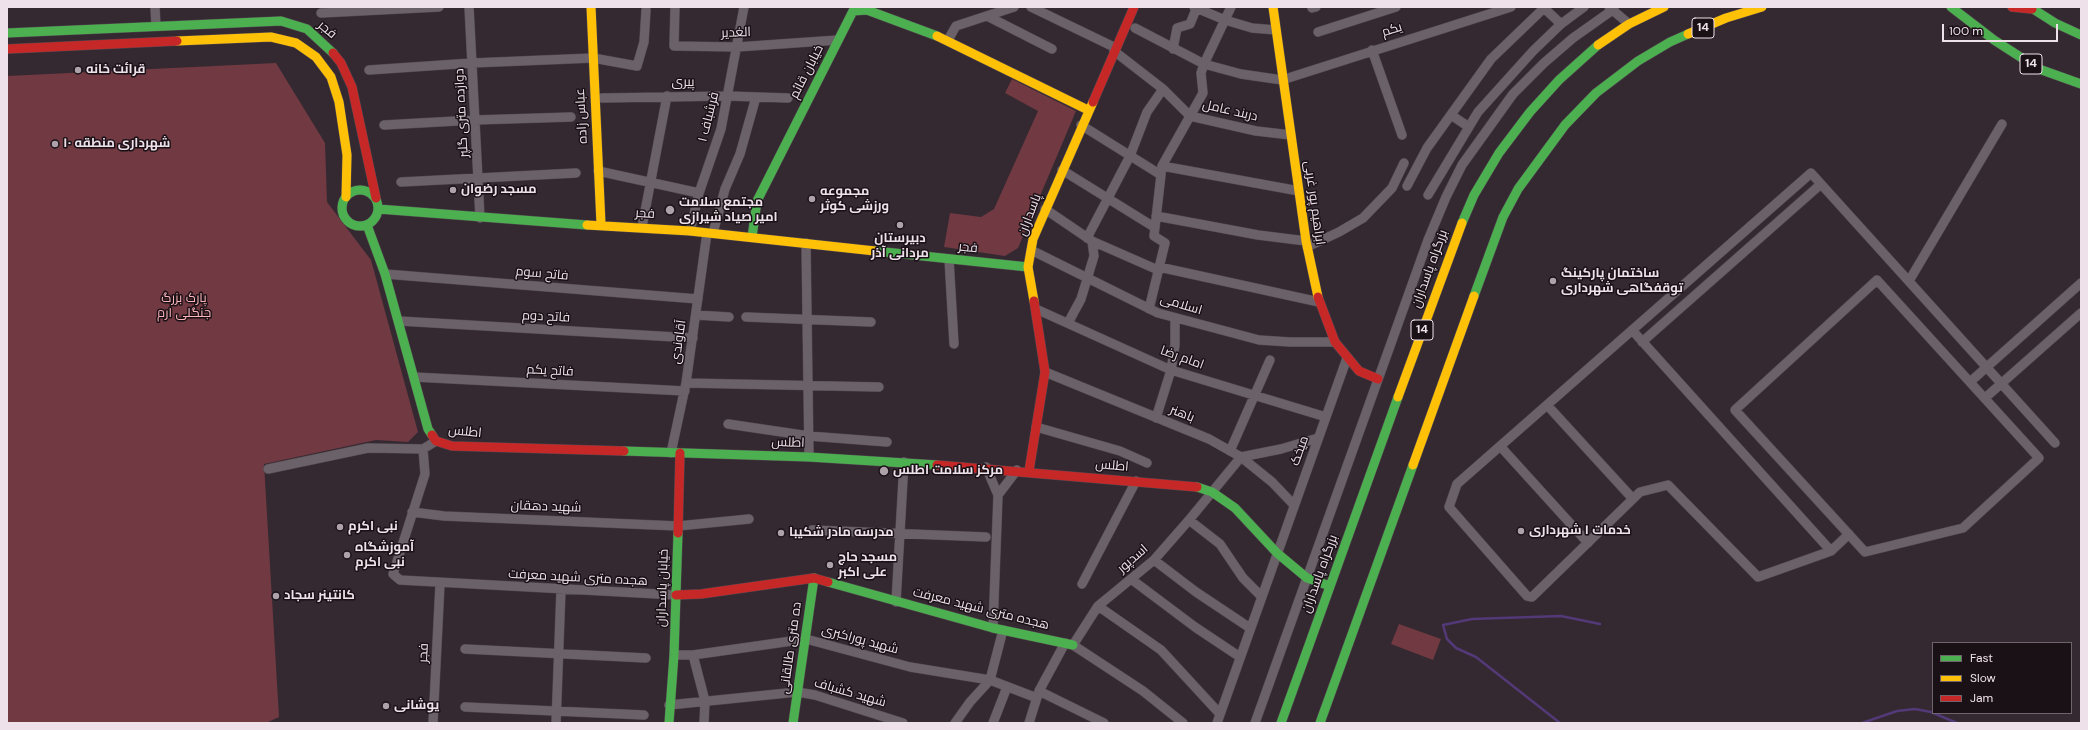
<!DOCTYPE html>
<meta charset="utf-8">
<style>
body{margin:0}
#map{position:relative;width:2088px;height:730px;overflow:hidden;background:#342931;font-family:"DM Sans",sans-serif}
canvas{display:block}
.frame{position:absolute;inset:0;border:8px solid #efe1ea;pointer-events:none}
.legend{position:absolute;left:1932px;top:642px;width:140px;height:72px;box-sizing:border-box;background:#1a1117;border:1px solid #6f646b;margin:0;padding:5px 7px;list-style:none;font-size:12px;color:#efe1ea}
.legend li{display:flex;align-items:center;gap:8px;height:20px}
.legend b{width:20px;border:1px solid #6f646b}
.scale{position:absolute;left:1942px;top:24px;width:116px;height:18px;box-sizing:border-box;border:2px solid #efe1ea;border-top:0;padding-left:5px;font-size:12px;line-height:14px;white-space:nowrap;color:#efe1ea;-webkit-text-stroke:3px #1a1117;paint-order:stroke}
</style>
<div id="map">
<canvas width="2088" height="730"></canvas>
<div class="frame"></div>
<ul class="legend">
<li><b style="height:5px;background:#4caf50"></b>Fast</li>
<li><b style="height:5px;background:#ffc107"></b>Slow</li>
<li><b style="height:5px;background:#c62828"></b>Jam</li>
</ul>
<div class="scale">100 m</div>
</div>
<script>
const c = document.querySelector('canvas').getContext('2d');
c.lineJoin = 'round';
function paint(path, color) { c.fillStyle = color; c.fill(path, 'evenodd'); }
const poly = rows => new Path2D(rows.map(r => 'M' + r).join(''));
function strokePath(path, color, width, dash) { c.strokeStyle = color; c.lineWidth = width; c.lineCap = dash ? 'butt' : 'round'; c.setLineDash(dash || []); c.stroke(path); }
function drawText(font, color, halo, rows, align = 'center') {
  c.font = font + ' "DM Sans",Cairo,sans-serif'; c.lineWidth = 3; c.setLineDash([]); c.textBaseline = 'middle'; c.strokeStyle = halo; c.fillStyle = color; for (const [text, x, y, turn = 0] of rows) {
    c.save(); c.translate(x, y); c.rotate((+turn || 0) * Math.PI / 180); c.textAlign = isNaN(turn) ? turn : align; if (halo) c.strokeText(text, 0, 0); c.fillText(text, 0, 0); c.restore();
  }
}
const green = poly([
 [276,63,325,143,327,202,371,260,418,432,408,442,376,440,264,464,279,717,266,723,7,723,7,76],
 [1012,79,1076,111,1018,248,1005,256,944,247,950,213,981,217,994,209,1038,111,1005,93],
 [1399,624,1441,639,1433,660,1391,644]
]);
const stream = poly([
 [1560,723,1476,657,1456,648,1447,639,1443,625,1472,619,1561,616,1600,624],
 [1862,723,1897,711,1915,709,1931,712,1957,723]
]);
const street = poly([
 [155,7,156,26],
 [469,7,480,218],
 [675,7,674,46,737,47,838,40],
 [1031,7,1116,48],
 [1194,7,1225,20,1252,28,1276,30],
 [1609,7,1629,24],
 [1312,8,1316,7],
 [321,13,439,7],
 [987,16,1052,49],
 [1135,28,1204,64,1241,74,1282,80,1511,7],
 [1318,32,1396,7],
 [948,40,956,26,1014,7],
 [1173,49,1177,28,1190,24,1197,7],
 [1372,50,1402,135],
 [1114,51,1163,89,1190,116,1256,131,1291,135],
 [369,70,472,63,593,58,637,66,644,42,646,10],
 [602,98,728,96,788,98],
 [1451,115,1469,127],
 [384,125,475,120,571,117],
 [1081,125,1161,175],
 [1162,166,1299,191],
 [1062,170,1154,227],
 [598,171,699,193],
 [401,182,576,173],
 [1407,186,1427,148,1491,59,1544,8,1561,24],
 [1428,195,1478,112,1533,51,1561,24,1584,7],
 [1045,209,1092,241,1158,270],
 [1156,216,1258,235,1306,241],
 [642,227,667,96],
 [690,231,699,193,721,129,744,7],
 [713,233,725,189,740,154,756,97],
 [1087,238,1130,156,1147,112,1163,89],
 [806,243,809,457],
 [1307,247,1339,232,1363,218,1392,188,1404,163],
 [1031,250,1158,313,1259,340,1290,342,1335,342],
 [949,259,954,344],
 [1159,267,1319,302],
 [385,274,698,299],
 [1877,280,2039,458,1963,528,1865,552,1735,410,1877,280],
 [1909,281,2002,124],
 [1036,309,1171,370,1326,417],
 [1149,309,1165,243,1154,236,1162,166,1203,93,1201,73,1204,64,1231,7],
 [696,315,729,317],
 [746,317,871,322],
 [399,321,693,338],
 [1068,323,1081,299,1094,256,1092,241],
 [1632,330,1831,551],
 [1642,342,1821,184],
 [1045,372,1209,439,1241,457,1272,482,1294,505],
 [414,377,685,391],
 [1970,382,2081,283],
 [686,383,879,387],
 [1985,398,2081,313],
 [1547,405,1633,499],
 [1156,418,1171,370,1175,345,1175,318],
 [728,424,809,436,887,442],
 [1036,427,1120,451,1147,463],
 [1500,446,1588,543],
 [423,449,425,474,393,574,400,580,676,595],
 [1230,451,1270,360],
 [671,453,686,383,707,233],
 [986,467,998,495,1017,470],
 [268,469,368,448,423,449,436,441],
 [412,512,444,516,678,526,749,519],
 [1189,520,1220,544,1243,578,1261,596],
 [812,530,986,537],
 [1849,534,1831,551,1758,577,1668,485,1640,492,1532,597,1527,596,1449,507,1457,484,1811,173,2055,443],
 [1154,560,1196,592,1250,628],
 [1131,579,1195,627,1240,657],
 [1082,584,1136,481],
 [896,602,904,462],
 [1098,606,1161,650,1220,714],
 [993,628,998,495],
 [465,649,646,658],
 [674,655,693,655,806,639,910,667,990,680,1037,698],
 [693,655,705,701,704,723],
 [1039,691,1104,723],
 [669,705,797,692,815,695,903,723],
 [465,707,644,715],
 [433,723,440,584],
 [556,723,561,590],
 [955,723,970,702,990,680,1003,630],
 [993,723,1007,687],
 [1029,723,1039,691,1065,643],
 [1183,723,1143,691,1073,645,1098,606,1154,560,1189,520,1241,457,1281,449,1318,438],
 [1217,723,1347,358],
 [1255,723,1428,240,1446,197,1462,165,1513,94,1544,63,1573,38,1614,9]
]);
const fast = poly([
 [1951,7,1994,40,2039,69,2081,84],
 [2030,7,2055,23,2081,35],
 [7,33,281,21,307,29,333,53],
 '342 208a18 18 0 1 1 36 0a18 18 0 1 1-36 0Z',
 [378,209,587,225],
 [1462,223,1474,195,1499,153,1530,112,1559,80,1598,45],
 [367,225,385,274,428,429,432,435],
 [752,237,757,201,853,11,867,10,937,36],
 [875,251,1028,267],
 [1474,296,1503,217,1518,189,1565,125,1596,93,1638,61,1670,42,1688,34],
 [624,451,809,457,937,465],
 [1197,487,1212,492,1235,508,1277,553,1307,578,1330,586],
 [828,582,993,628,1073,645],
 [669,723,674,655,678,533],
 [793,723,814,578],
 [1281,723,1398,397],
 [1320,723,1413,465]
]);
const slow = poly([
 [591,7,601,224],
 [1273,7,1306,241,1318,297],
 [1688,34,1726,18,1762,7],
 [937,36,1088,110],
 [177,41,271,37,296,43,316,57,331,77,339,102,347,155,346,197],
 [1598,45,1629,24,1664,7],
 [587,225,690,231,875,251],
 [1034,301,1028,267,1033,239,1093,102],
 [1398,397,1462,223],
 [1413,465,1474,296]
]);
const jam = poly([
 [2012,7,2032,9],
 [7,49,177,41],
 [333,53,341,63,352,87,376,198],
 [1093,102,1134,7],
 [1318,297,1335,342,1359,371,1378,379],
 [432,435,436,441,452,446,624,451],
 [937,465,1197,487],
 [1029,471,1045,372,1034,301],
 [678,533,680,453],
 [676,595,701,594,814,578,828,582]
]);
const markers = [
 [78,70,4,"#aea1a9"],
 [55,144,4,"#aea1a9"],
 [453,190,4,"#aea1a9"],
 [812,199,4,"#aea1a9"],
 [670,210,5,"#aea1a9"],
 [900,225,4,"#aea1a9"],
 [1553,281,4,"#aea1a9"],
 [884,471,5,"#aea1a9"],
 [340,527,4,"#aea1a9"],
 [1521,531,4,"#aea1a9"],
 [781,533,4,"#aea1a9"],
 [347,555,4,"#aea1a9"],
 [830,565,4,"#aea1a9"],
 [276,596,4,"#aea1a9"],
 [386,706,4,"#aea1a9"]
];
const shields = [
 [1703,28,22],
 [2031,64,22],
 [1422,330,22]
];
const shieldNames = [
 ["14",1703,28],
 ["14",2031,64],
 ["14",1422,330]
];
const streetNames = [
 ["فجر",327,30,41],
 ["یکم",1392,30,-17],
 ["الغدیر",736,33,-2],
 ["خیابان قائم",807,72,-63],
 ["پیری",683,83],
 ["دربند عامل",1230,111,13],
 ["دوازده متری گلپر",462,113,-93],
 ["عباس زاده",582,116,-93],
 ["فرشباف ۱",709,117,-76],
 ["ابراهیم پور غربی",1314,203,82],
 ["فجر",645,214,4],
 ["پاسداران",1030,215,-69],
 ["فجر",968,248,6],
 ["بزرگراه پاسداران",1430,269,-70],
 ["فاتح سوم",542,274,5],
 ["اسلامی",1181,305,17],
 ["فاتح دوم",546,317,3],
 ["آقاوندی",679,342,-82],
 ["امام رضا",1182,358,20],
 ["فاتح یکم",550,371,3],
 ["باهنر",1182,414,22],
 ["اطلس",465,432,6],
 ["اطلس",788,443,2],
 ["میخک",1300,451,-70],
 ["اطلس",1112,466,5],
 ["شهید دهقان",546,507,2],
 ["اسدپور",1133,559,-41],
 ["بزرگراه پاسداران",1320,574,-70],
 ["هجده متری شهید معرفت",578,578,3],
 ["خیابان پاسداران",663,588,-88],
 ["هجده متری شهید معرفت",981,609,14],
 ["شهید پوراکبری",860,640,15],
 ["ده متری طالقانی",791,648,-82],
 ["فجر",424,653,-87],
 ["شهید کشباف",850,693,16]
];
const poiNames = [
 ["قرائت خانه",86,70],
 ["شهرداری منطقه ۱۰",63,144],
 ["مسجد رضوان",461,190],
 ["مجموعه",820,192],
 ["ورزشی کوثر",820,207],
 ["مجتمع سلامت",679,203],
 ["امیر صیاد شیرازی",679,218],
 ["دبیرستان",900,239,"center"],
 ["مردانی آذر",900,254,"center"],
 ["ساختمان پارکینگ",1561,274],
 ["توقفگاهی شهرداری",1561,289],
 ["مرکز سلامت اطلس",893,471],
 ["نبی اکرم",348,527],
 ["خدمات ۱ شهرداری",1529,531],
 ["مدرسه مادر شکیبا",789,533],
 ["آموزشگاه",355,548],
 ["نبی اکرم",355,563],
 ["مسجد حاج",838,558],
 ["علی اکبر",838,573],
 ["کانتینر سجاد",284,596],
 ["یوشانی",394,706]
];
const parkNames = [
 ["پارک بزرگ",184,299],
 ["جنگلی ارم",184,314]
];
paint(green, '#713941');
strokePath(stream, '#533977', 2.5);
strokePath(street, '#51474f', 10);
strokePath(fast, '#51474f', 10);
strokePath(slow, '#51474f', 10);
strokePath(jam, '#51474f', 10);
strokePath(street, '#6b6168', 9);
strokePath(fast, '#4caf50', 9);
strokePath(slow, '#ffc107', 9);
strokePath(jam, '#c62828', 9);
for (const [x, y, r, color] of markers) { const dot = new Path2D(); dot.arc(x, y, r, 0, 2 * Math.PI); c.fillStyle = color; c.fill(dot); strokePath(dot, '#1a1117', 1.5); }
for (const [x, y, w] of shields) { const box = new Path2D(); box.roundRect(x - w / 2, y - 10, w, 20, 3); c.fillStyle = '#1a1117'; c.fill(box); strokePath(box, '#efe1ea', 1); }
drawText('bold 12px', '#efe1ea', null, shieldNames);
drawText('13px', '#efe1ea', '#1a1117', streetNames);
drawText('bold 13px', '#efe1ea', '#1a1117', poiNames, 'left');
drawText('13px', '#fdb5ba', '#1a1117', parkNames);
</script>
